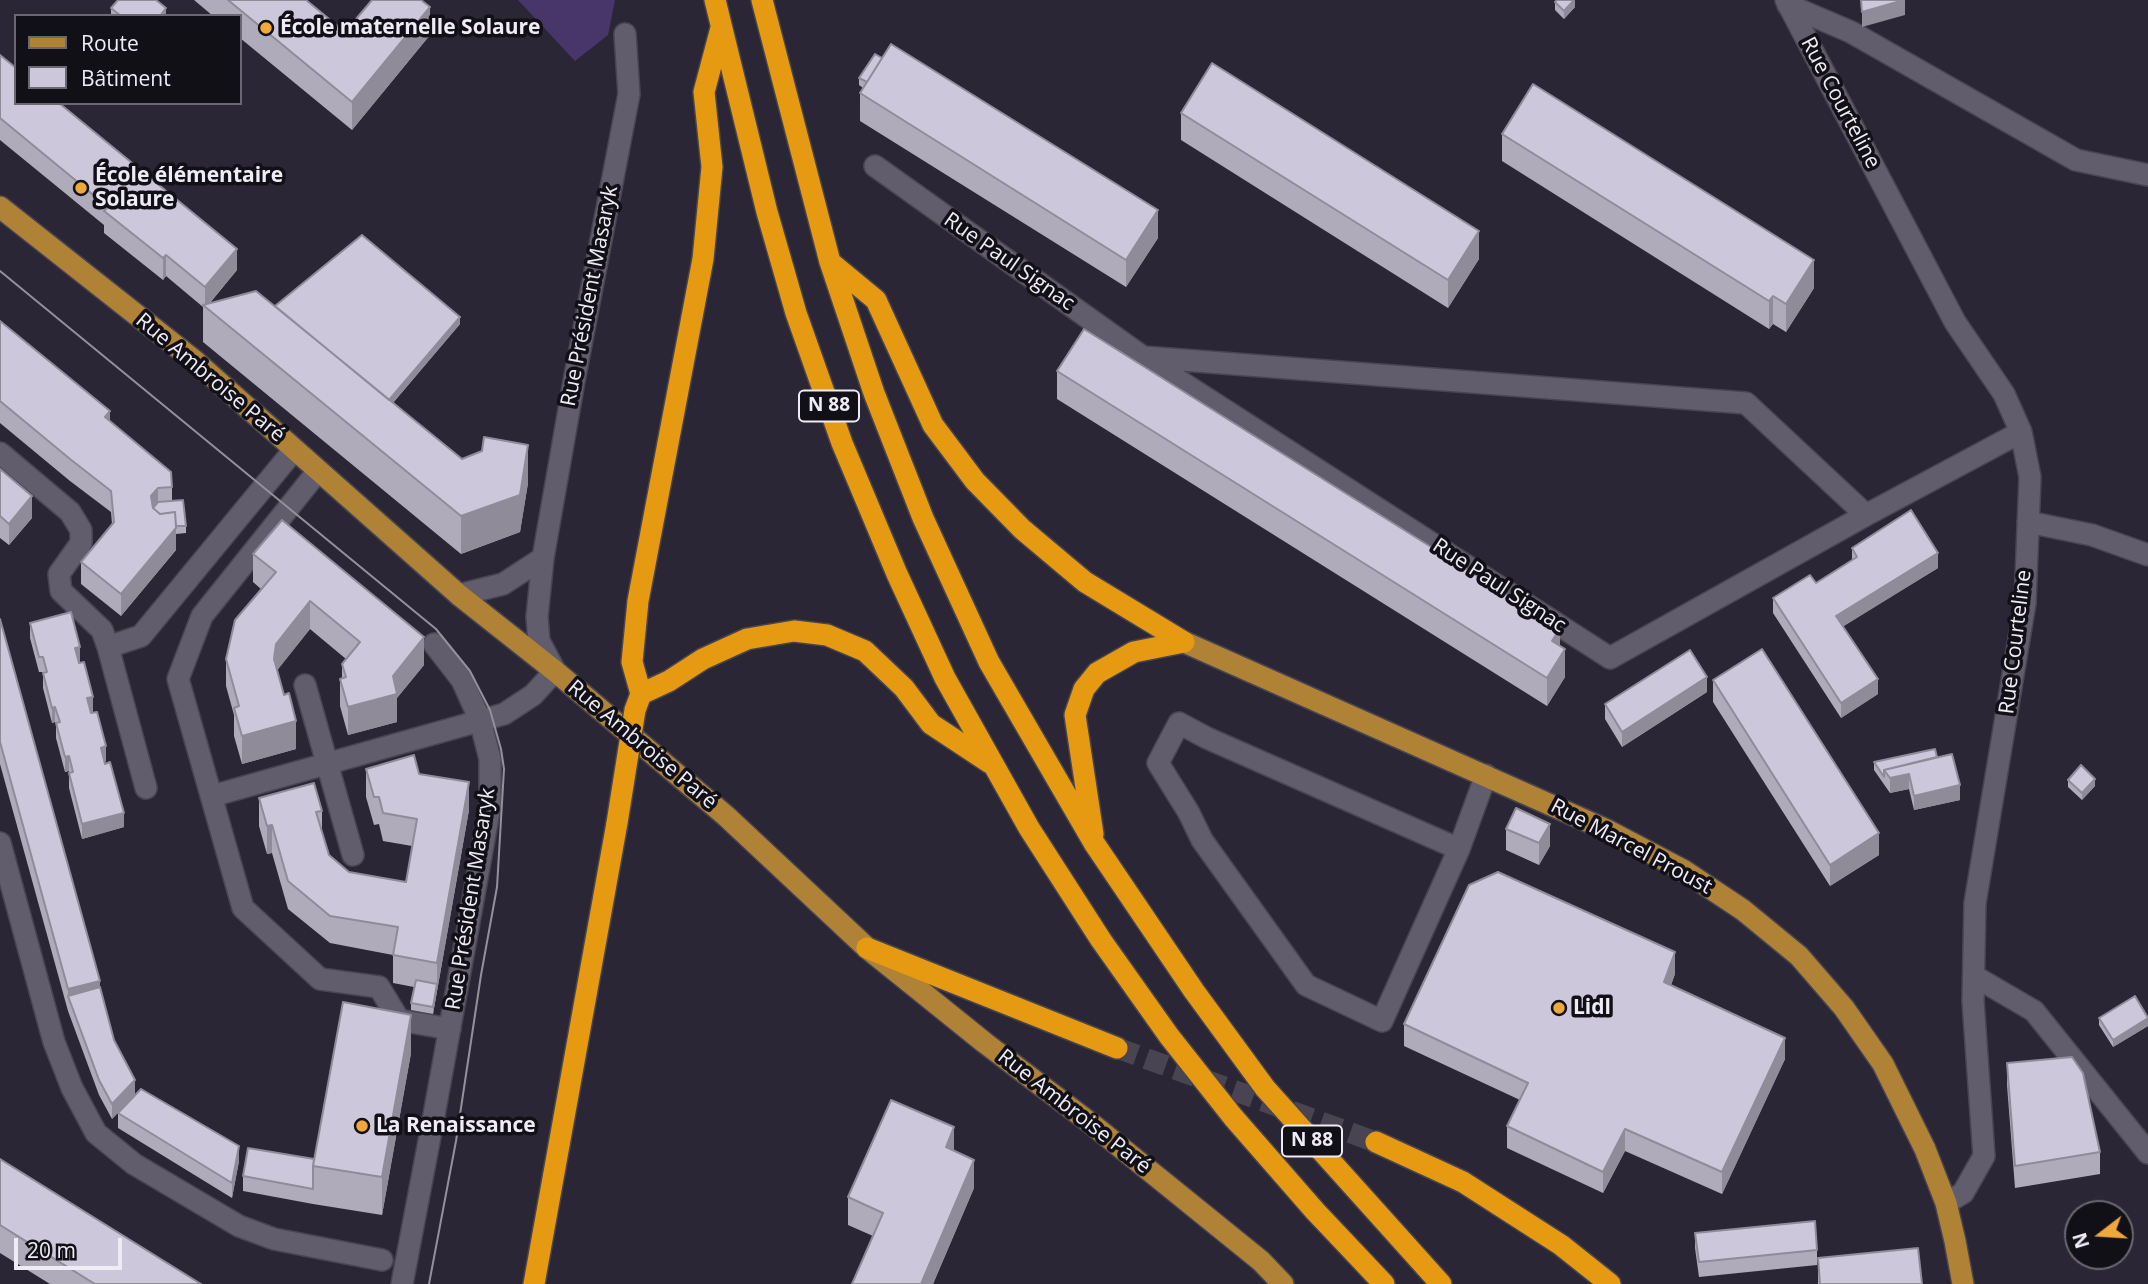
<!DOCTYPE html>
<meta charset="utf-8">
<style>
body{margin:0}
#map{position:relative;width:2148px;height:1284px;overflow:hidden;background:#2a2635;font-family:"Open Sans",sans-serif}
canvas{display:block}
.legend{position:absolute;left:14px;top:14px;width:228px;height:91px;box-sizing:border-box;background:#121017;border:2px solid #6a6870;margin:0;padding:9px 12px;list-style:none;font-size:21px;color:#efecf6}
.legend li{display:flex;align-items:center;gap:14px;height:35px}
.legend b{width:35px;border:2px solid #6a6870}
.north{position:absolute;left:2064px;top:1200px;width:70px;height:70px;box-sizing:border-box;background:#121017;border:2px solid #6a6870;border-radius:50%;rotate:253deg;font-size:19px;font-weight:700;line-height:28px;text-align:center;color:#efecf6}
.north::after{content:'';display:block;margin:auto;width:24px;height:32px;background:#eea83c;clip-path:polygon(50% 0,100% 100%,50% 72%,0 100%)}
.scale{position:absolute;left:14px;top:1238px;width:108px;height:32px;box-sizing:border-box;border:4px solid #efecf6;border-top:0;padding-left:9px;font-size:21px;line-height:24px;white-space:nowrap;color:#efecf6;-webkit-text-stroke:5px #121017;paint-order:stroke}
</style>
<div id="map">
<canvas width="2148" height="1284"></canvas>
<ul class="legend">
<li><b style="height:9px;background:#b08236"></b>Route</li>
<li><b style="height:19px;background:#ccc7da"></b>Bâtiment</li>
</ul>
<div class="north">N</div>
<div class="scale">20 m</div>
</div>
<script>
const c = document.querySelector('canvas').getContext('2d');
c.lineJoin = 'round';
function paint(path, color) { c.fillStyle = color; c.fill(path, 'evenodd'); }
const poly = rows => new Path2D(rows.map(r => 'M' + r).join(''));
function strokePath(path, color, width, dash) { c.strokeStyle = color; c.lineWidth = width; c.lineCap = dash ? 'butt' : 'round'; c.setLineDash(dash || []); c.stroke(path); }
function drawText(font, color, halo, rows, align = 'center') {
  c.font = font + ' "Open Sans",sans-serif'; c.lineWidth = 7; c.setLineDash([]); c.textBaseline = 'middle'; c.strokeStyle = halo; c.fillStyle = color; for (const [text, x, y, turn = 0] of rows) {
    c.save(); c.translate(x, y); c.rotate((+turn || 0) * Math.PI / 180); c.textAlign = isNaN(turn) ? turn : align; if (halo) c.strokeText(text, 0, 0); c.fillText(text, 0, 0); c.restore();
  }
}
const green = poly([
 [518,0,615,0,608,35,575,61]
]);
const highwayTunnel = poly([
 [1117,1048,1376,1142]
]);
const minor = poly([
 [1786,0,1955,322,2004,394,2021,432,2030,477,2025,603,1975,903,1973,1001,1984,1156,1963,1193,1946,1203],
 [1788,5,1851,32,2076,160,2148,175],
 [875,166,1143,357,1746,403,1866,515,2021,432],
 [1144,358,1610,658,1866,515],
 [0,453,70,512,81,530,81,543,59,574,61,591,102,630,108,647,146,788],
 [318,471,202,616,178,679,243,908,320,979,379,987,399,1020,450,1029],
 [2028,522,2092,535,2148,555],
 [459,595,503,584,543,558],
 [108,647,141,636,294,450],
 [305,685,353,855],
 [212,796,504,714,533,695,555,671,539,641,537,617,543,558,574,381,629,94,625,34],
 [0,843,54,1042,72,1088,96,1133,134,1164,239,1226,274,1239,382,1260],
 [1459,849,1207,738,1179,723,1158,763,1189,813,1202,840,1306,985,1382,1021,1459,849,1486,775],
 [1974,976,2034,1011,2148,1153],
 [402,1284,434,1115,490,806,490,759,480,720,462,680,434,644]
]);
const major = poly([
 [0,207,195,361,459,595,555,671,726,816,867,948,985,1043,1093,1125,1261,1261,1283,1284],
 [1184,642,1607,830,1683,870,1743,910,1799,956,1844,1008,1883,1064,1925,1149,1946,1203,1955,1241,1963,1284]
]);
const highway = poly([
 [715,0,767,212,796,313,842,443,897,574,945,678,1029,828,1101,940,1169,1036,1233,1117,1315,1211,1384,1284],
 [762,0,830,262,874,393,923,518,989,662,1094,843,1194,991,1265,1088,1441,1284],
 [830,262,876,300,933,425,975,481,1022,529,1085,582,1184,642],
 [641,694,669,681,703,659,747,639,794,631,827,635,865,651,904,688,931,724,990,763],
 [635,710,641,694,632,662,638,601,703,259,712,167,704,92,721,28],
 [1093,834,1075,715,1084,689,1097,673,1134,652,1184,642],
 [867,948,1117,1048],
 [1376,1142,1463,1182,1561,1245,1610,1284],
 [534,1284,617,823]
]);
const tram = poly([
 [0,271,436,629,470,671,490,710,501,749,504,769,497,887,481,975,456,1141,429,1284]
]);
const highwayBridge = poly([
 [617,823,635,710]
]);
const wall = poly([
 [194,0,306,0,345,32,430,35,352,130,240,38,240,16,213,16],
 [1555,2,1575,7,1564,19,1555,10],
 [111,8,166,16,111,16],
 [0,55,237,270,210,303,275,306,460,324,393,403,462,459,528,483,520,532,461,554,203,342,203,307,166,276,163,280,104,233,104,225,0,140],
 [859,78,1158,238,1126,287,860,121,860,93,863,88,859,85],
 [1181,113,1479,259,1448,308,1181,140],
 [1502,134,1814,288,1786,332,1773,324,1769,329,1502,161],
 [0,321,110,421,172,487,172,501,186,526,186,533,176,534,176,550,121,616,81,584,81,562,112,524,111,512,70,481,0,423],
 [1057,371,1565,677,1547,706,1057,399],
 [0,469,32,518,9,545,0,538],
 [1852,548,1938,568,1843,626,1878,694,1841,718,1773,613,1773,598,1816,583,1852,561],
 [253,554,424,665,397,698,397,722,348,735,340,706,340,679,342,678,342,664,346,659,310,629,277,670,296,749,242,764,234,736,234,715,226,686,226,659,261,589,253,582],
 [0,619,114,1040,135,1095,112,1119,99,1095,68,1011,0,764],
 [30,623,80,662,78,662,93,712,91,712,106,761,104,762,124,827,82,839,69,788,69,771,65,772,56,738,56,723,55,722,52,723,43,688,43,672,39,672,30,638],
 [1713,680,1879,855,1830,886,1713,702],
 [1707,692,1622,747,1605,719,1605,704],
 [1937,757,1960,800,1914,810,1909,789,1890,793,1874,770,1874,762],
 [366,769,419,774,469,810,433,1014,411,1010,411,1003,414,987,393,983,393,955,330,943,288,909,272,853,267,854,259,826,259,798,322,811,322,832,329,855,349,872,406,882,412,846,383,841,379,824,374,825,366,797],
 [2068,780,2095,786,2082,800,2068,787],
 [1506,829,1550,846,1539,865,1506,850],
 [1675,974,1671,985,1785,1059,1722,1194,1625,1151,1603,1193,1507,1148,1507,1126,1520,1100,1404,1046,1404,1024],
 [2099,1018,2148,1018,2148,1026,2113,1047,2099,1025],
 [411,1053,382,1215,313,1204,243,1191,243,1176,314,1159],
 [2007,1063,2100,1152,2100,1174,2015,1188,2007,1085],
 [118,1113,239,1161,232,1198,118,1128],
 [954,1151,974,1188,933,1284,852,1284,873,1236,848,1225,848,1197],
 [0,1159,201,1284,50,1284,0,1253],
 [1695,1233,1817,1250,1817,1265,1699,1277,1695,1248],
 [1818,1258,1922,1284,1818,1284]
]);
const shadedWall = poly([
 [1575,0,1575,7,1564,19,1564,11],
 [1905,0,1905,15,1862,27,1862,12],
 [430,7,430,35,352,130,352,102],
 [166,8,166,16,160,16],
 [1158,210,1158,238,1126,287,1126,260],
 [1479,231,1479,259,1448,308,1448,280],
 [237,249,237,270,206,307,205,306,205,287],
 [166,255,166,276,163,280,163,258],
 [1814,260,1814,288,1786,332,1786,304],
 [1773,296,1773,324,1769,329,1769,301],
 [460,317,460,324,374,425,374,417],
 [110,411,110,433,105,417],
 [528,445,528,483,520,532,461,554,461,516],
 [158,488,158,510,152,516,151,496],
 [32,496,32,518,9,545,9,524],
 [176,528,176,550,121,616,121,594],
 [1938,553,1938,568,1836,631,1836,616],
 [310,601,310,629,276,672,274,659,276,644],
 [1560,628,1560,656,1552,641],
 [424,637,424,665,397,698,397,722,348,735,348,707,393,676],
 [80,647,80,662,75,663,75,648],
 [1565,649,1565,677,1547,706,1547,678],
 [1707,677,1707,692,1622,747,1622,732],
 [1878,679,1878,694,1841,718,1841,703],
 [93,697,93,712,87,713,87,698],
 [55,707,55,722,52,723,52,708],
 [296,721,296,749,242,764,242,736],
 [106,746,106,761,101,763,101,748],
 [69,756,69,771,65,772,65,757],
 [1909,774,1909,789,1890,793,1890,778],
 [2095,779,2095,786,2082,800,2082,793],
 [469,782,469,810,433,1014,433,1007,437,984,437,963],
 [1960,785,1960,800,1914,810,1914,796],
 [124,813,124,827,82,839,82,824],
 [1550,824,1550,846,1539,865,1539,843],
 [272,825,272,853,267,854,267,826],
 [1879,833,1879,855,1830,886,1830,865],
 [1675,952,1675,974,1664,1004,1664,982],
 [100,981,100,1002,68,996,68,989],
 [411,1015,411,1053,382,1215,382,1177],
 [2148,1018,2148,1026,2113,1047,2113,1040],
 [1785,1038,1785,1059,1722,1194,1722,1172],
 [135,1080,135,1095,112,1119,112,1104],
 [954,1127,954,1155,946,1147],
 [1625,1129,1625,1151,1603,1193,1603,1172],
 [239,1146,239,1161,232,1198,232,1183],
 [974,1160,974,1188,933,1284,921,1284]
]);
const building = poly([
 [118,0,156,0,166,8,160,16,121,16,111,8,118,0],
 [228,0,306,0,345,32,372,0,421,0,430,7,352,102,228,0],
 [1557,0,1574,0,1564,11,1555,2,1557,0],
 [1861,0,1904,0,1862,12,1861,0],
 [891,44,1158,210,1126,260,860,93,891,44],
 [875,54,882,58,867,82,859,78,875,54],
 [0,55,16,68,16,103,59,103,237,249,205,287,166,255,163,258,104,211,108,207,0,118,0,55],
 [1212,63,1479,231,1448,280,1181,113,1212,63],
 [1533,84,1814,260,1786,304,1773,296,1769,301,1502,134,1533,84],
 [362,235,460,317,389,400,275,306,362,235],
 [256,291,462,459,482,451,484,437,528,445,520,495,461,516,203,305,256,291],
 [0,321,110,411,105,417,171,472,172,487,158,488,151,496,153,508,160,514,175,512,176,528,121,594,81,562,114,522,111,491,70,459,0,401,0,321],
 [1084,329,1560,628,1552,641,1565,649,1547,678,1057,371,1084,329],
 [0,469,32,496,9,524,0,516,0,469],
 [183,500,186,526,176,526,175,512,160,514,153,508,158,502,183,500],
 [1911,510,1938,553,1836,616,1878,679,1841,703,1773,598,1810,575,1816,583,1857,557,1852,548,1911,510],
 [282,520,424,637,393,676,397,694,348,707,340,679,346,677,342,664,360,642,310,601,276,644,274,659,284,695,289,693,296,721,242,736,234,708,239,706,226,659,235,620,276,572,253,554,282,520],
 [71,612,80,647,75,648,79,663,84,662,93,697,87,698,91,713,97,712,106,746,101,748,105,764,110,762,124,813,82,824,69,773,73,772,69,756,65,757,56,723,60,722,55,707,52,708,43,673,47,672,43,657,39,657,30,623,71,612],
 [0,619,100,981,68,989,0,742,0,619],
 [1762,649,1879,833,1830,865,1713,680,1762,649],
 [1690,650,1707,677,1622,732,1605,704,1690,650],
 [1935,749,1937,757,1884,770,1884,777,1874,762,1935,749],
 [1952,754,1960,785,1914,796,1909,774,1890,778,1884,770,1952,754],
 [414,755,419,774,469,782,437,963,393,955,398,927,330,916,288,881,272,825,267,826,259,798,314,783,322,811,316,812,329,855,349,872,406,882,417,819,383,813,379,797,374,797,366,769,414,755],
 [2081,765,2095,779,2082,793,2068,780,2081,765],
 [1516,808,1550,824,1539,843,1506,829,1516,808],
 [1498,872,1675,952,1664,982,1785,1038,1722,1172,1625,1129,1603,1172,1507,1126,1528,1083,1404,1024,1469,885,1498,872],
 [416,980,437,984,433,1007,411,1003,416,980],
 [100,987,114,1040,135,1080,112,1104,99,1080,68,996,100,987],
 [2135,996,2148,1018,2113,1040,2099,1018,2135,996],
 [343,1002,411,1015,382,1177,313,1166,343,1002],
 [2072,1057,2083,1073,2100,1152,2015,1166,2007,1063,2072,1057],
 [141,1089,239,1146,232,1183,118,1113,141,1089],
 [891,1100,954,1127,946,1147,974,1160,921,1284,852,1284,883,1213,848,1197,891,1100],
 [248,1148,314,1159,313,1166,313,1189,243,1176,248,1148],
 [0,1159,201,1284,95,1284,0,1225,0,1159],
 [1815,1221,1817,1250,1699,1262,1695,1233,1815,1221],
 [1918,1248,1922,1284,1820,1284,1818,1258,1918,1248]
]);
const markers = [
 [266,28,7,"#eea83c"],
 [81,188,7,"#eea83c"],
 [1559,1008,7,"#eea83c"],
 [362,1126,7,"#eea83c"]
];
const shields = [
 [829,406,60],
 [1312,1141,60]
];
const shieldNames = [
 ["N 88",829,406],
 ["N 88",1312,1141]
];
const poiNames = [
 ["École maternelle Solaure",280,28],
 ["École élémentaire",95,176],
 ["Solaure",95,200],
 ["Lidl",1573,1008],
 ["La Renaissance",376,1126]
];
const streetNames = [
 ["Rue Courteline",1840,103,62],
 ["Rue Paul Signac",1009,262,35],
 ["Rue Président Masaryk",590,296,-79],
 ["Rue Ambroise Paré",210,378,40],
 ["Rue Paul Signac",1499,586,33],
 ["Rue Courteline",2016,642,-83],
 ["Rue Ambroise Paré",642,745,40],
 ["Rue Marcel Proust",1631,847,28],
 ["Rue Président Masaryk",471,899,-81],
 ["Rue Ambroise Paré",1074,1112,38]
];
paint(green, '#48366b');
strokePath(highwayTunnel, '#484452', 21, [21, 10]);
strokePath(minor, '#484450', 24);
strokePath(major, '#484450', 24);
strokePath(highway, '#484450', 24);
strokePath(minor, '#615d6d', 21);
strokePath(major, '#b08236', 21);
strokePath(highway, '#e59a11', 21);
strokePath(tram, '#94919d', 2);
strokePath(highwayBridge, '#484450', 24, []);
strokePath(highwayBridge, '#e59a11', 21);
paint(wall, '#afabbb');
paint(shadedWall, '#8f8b99');
paint(building, '#ccc7da');
strokePath(building, '#8f8b99', 2);
for (const [x, y, r, color] of markers) { const dot = new Path2D(); dot.arc(x, y, r, 0, 2 * Math.PI); c.fillStyle = color; c.fill(dot); strokePath(dot, '#121017', 2.5); }
for (const [x, y, w] of shields) { const box = new Path2D(); box.roundRect(x - w / 2, y - 15.5, w, 31, 5); c.fillStyle = '#121017'; c.fill(box); strokePath(box, '#efecf6', 2); }
drawText('bold 19px', '#efecf6', null, shieldNames);
drawText('bold 21px', '#efecf6', '#121017', poiNames, 'left');
drawText('21px', '#efecf6', '#121017', streetNames);
</script>
